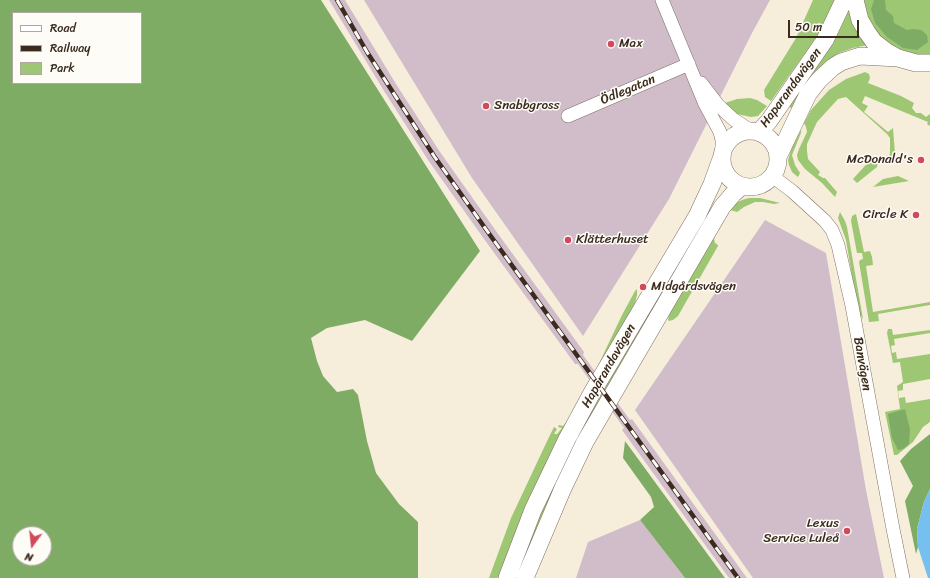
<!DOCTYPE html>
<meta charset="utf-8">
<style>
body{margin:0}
#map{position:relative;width:930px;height:578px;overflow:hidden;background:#f7eddb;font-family:Sriracha,sans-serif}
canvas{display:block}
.legend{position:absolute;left:12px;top:12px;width:130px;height:72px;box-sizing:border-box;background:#fdfcf7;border:1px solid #afa8a0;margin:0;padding:5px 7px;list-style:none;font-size:12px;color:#3b2a1e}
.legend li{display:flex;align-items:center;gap:8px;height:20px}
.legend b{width:20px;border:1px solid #afa8a0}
.north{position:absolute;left:12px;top:526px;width:40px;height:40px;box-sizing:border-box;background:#fdfcf7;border:1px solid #afa8a0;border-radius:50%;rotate:195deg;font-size:11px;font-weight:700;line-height:16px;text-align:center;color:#3b2a1e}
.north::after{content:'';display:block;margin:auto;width:14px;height:18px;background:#d1495b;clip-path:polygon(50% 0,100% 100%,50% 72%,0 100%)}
.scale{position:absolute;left:788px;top:20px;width:71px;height:18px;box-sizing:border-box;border:2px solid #3b2a1e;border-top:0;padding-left:5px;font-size:12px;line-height:14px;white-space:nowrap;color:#3b2a1e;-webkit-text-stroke:3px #fdfcf7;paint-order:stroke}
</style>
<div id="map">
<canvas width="930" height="578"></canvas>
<ul class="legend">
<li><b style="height:5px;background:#fff"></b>Road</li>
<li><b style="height:5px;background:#3b2a1e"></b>Railway</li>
<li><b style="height:11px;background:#9ec773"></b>Park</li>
</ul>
<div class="north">N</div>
<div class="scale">50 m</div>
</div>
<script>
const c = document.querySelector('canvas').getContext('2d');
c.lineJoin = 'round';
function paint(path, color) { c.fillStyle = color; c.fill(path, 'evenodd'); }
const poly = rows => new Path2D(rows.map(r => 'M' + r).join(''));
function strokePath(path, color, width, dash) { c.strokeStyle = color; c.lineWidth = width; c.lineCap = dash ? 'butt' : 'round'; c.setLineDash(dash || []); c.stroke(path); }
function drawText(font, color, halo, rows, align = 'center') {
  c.font = font + ' Sriracha,sans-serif'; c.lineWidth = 3; c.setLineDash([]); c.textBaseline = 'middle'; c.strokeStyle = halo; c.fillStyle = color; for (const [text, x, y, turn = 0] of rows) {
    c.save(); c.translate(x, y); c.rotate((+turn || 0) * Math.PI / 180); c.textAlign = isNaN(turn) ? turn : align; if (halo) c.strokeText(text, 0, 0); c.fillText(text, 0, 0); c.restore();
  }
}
const industrial = poly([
 [329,0,345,0,396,84,440,152,496,231,584,352,583,355,630,420,632,419,747,578,729,578,622,430,624,428,578,364,575,364,484,239,428,160,384,91],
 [364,0,770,0,752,33,669,199,583,336,472,178],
 [765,220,826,253,866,490,884,578,753,578,635,410],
 [640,520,685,578,576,578,588,542]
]);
const green = poly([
 [813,0,836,0,823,28,771,101,765,97,764,90,796,38],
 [863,0,930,0,930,55,913,54,905,52,888,44,877,33,867,15],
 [849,8,868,45,853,48,839,53,826,62,807,84,792,108,789,107],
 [865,72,869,74,870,78,868,83,901,96,914,103,912,108,916,113,921,113,926,117,930,114,930,126,927,124,928,122,865,96,862,103,868,106,864,112,888,132,893,128,895,154,895,159,892,162,889,164,890,152,890,138,887,134,846,97,838,99,817,122,807,144,807,151,808,159,820,172,818,175,823,178,825,178,837,192,835,197,822,183,805,169,798,160,797,155,799,149,807,132,806,127,804,123,811,110,829,90,846,79],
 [750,98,757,100,767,106,758,116,751,117,737,114,729,109,725,103,737,99],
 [801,130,801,133,792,155,795,165,800,173,798,177,792,172,789,165,788,160,792,147],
 [873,157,878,162,877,167,857,183,853,179],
 [898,176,909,181,873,187,883,179],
 [749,198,760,198,780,203,774,204,763,202,755,202,744,207,737,212,730,210,736,203,742,200],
 [709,210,711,211,609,390,605,386],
 [840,212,845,221,847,227,863,319,858,312,846,240,838,218],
 [856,214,864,252,870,251,872,257,873,265,866,266,873,312,930,302,930,305,878,314,879,321,869,322,859,262,860,260,863,259,862,253,857,253,851,221,852,216],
 [717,231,714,239,715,243,718,245,718,246,678,316,673,320,669,321,668,320,669,314],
 [637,289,637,295,634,307,595,372,622,315,635,291],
 [888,329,892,329,893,335,930,330,930,333,894,339,895,345,891,346,892,353,896,352,897,359,930,354,930,379,903,384,903,390,898,391,899,398,905,397,906,403,930,399,930,422,923,427,913,442,897,455,894,455,885,412,900,409,897,386,903,382,900,362,893,363,887,333],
 [601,395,604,400,518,578,513,578,538,513,577,433],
 [568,420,499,578,489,578,511,518,549,437,554,427,557,429,554,434,557,434,562,428,558,427,559,425,563,426]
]);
const forest = poly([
 [0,0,321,0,480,251,412,341,365,320,327,328,311,338,317,361,323,376,337,392,353,389,358,395,367,441,376,473,399,504,418,522,418,578,0,578],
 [13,13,141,13,141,83,13,83],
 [20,534,44,534,44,558,20,558],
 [874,0,885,0,886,10,893,16,894,23,907,30,913,29,921,30,927,35,928,42,917,50,903,48,887,37,875,23,871,9],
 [905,409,910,429,909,444,903,449,898,450,892,438,888,414],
 [930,434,930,489,924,502,917,529,918,547,916,554,905,501,913,486,900,461,911,449],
 [625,441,725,578,685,578,640,520,654,507,651,497,623,458]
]);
const water = poly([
 [930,489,930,578,928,578,918,547,917,529,924,502]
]);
const minor = poly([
 [662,0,705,104,720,132,722,140,722,152],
 [701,83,718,105,733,119,751,131],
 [568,116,689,64],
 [772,176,792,191,825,221,832,230,838,245,852,306,893,529,903,578]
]);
const major = poly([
 [855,0,860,20,867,32,874,42,887,52,898,58,916,63,930,63],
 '722 159a28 28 0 1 1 56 0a28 28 0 1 1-56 0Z',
 [759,132,769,121,825,40,844,0],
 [778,157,808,94,819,80,833,67,841,62,860,56,898,58],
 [507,578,533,510,567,439,593,391,697,216,712,184,721,159],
 [525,578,563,488,585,442,722,207,733,194,742,186]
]);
const rail = poly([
 [337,0,367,52,434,156,490,235,738,578]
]);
const markers = [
 [611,44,4,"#d1495b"],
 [486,106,4,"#d1495b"],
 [921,160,4,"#d1495b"],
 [916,215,4,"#d1495b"],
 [568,240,4,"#d1495b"],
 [643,287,4,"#d1495b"],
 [847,531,4,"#d1495b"]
];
const poiNames = [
 ["Max",619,44],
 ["Snabbgross",494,106],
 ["McDonald's",913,160,"right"],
 ["Circle K",908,215,"right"],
 ["Klätterhuset",576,240],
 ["Midgårdsvägen",651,287],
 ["Lexus",839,524,"right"],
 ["Service Luleå",839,539,"right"]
];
const streetNames = [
 ["Haparandavägen",791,88,-54],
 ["Ödlegatan",628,90,-23],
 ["Banvägen",862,364,80],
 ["Haparandavägen",609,366,-60]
];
paint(industrial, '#d1bdc9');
paint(green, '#9ec773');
paint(forest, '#7eac65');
paint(water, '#75c0ee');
strokePath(minor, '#7d6e60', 14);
strokePath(major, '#7d6e60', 18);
strokePath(minor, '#fff', 13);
strokePath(major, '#fff', 17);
strokePath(rail, '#3b2a1e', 4.5);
strokePath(rail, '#fdfcf7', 3, [9]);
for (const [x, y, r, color] of markers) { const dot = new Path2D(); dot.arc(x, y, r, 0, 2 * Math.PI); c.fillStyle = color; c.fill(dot); strokePath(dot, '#fdfcf7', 1.5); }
drawText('13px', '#3b2a1e', '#fdfcf7', poiNames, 'left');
drawText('13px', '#3b2a1e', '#fdfcf7', streetNames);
</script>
